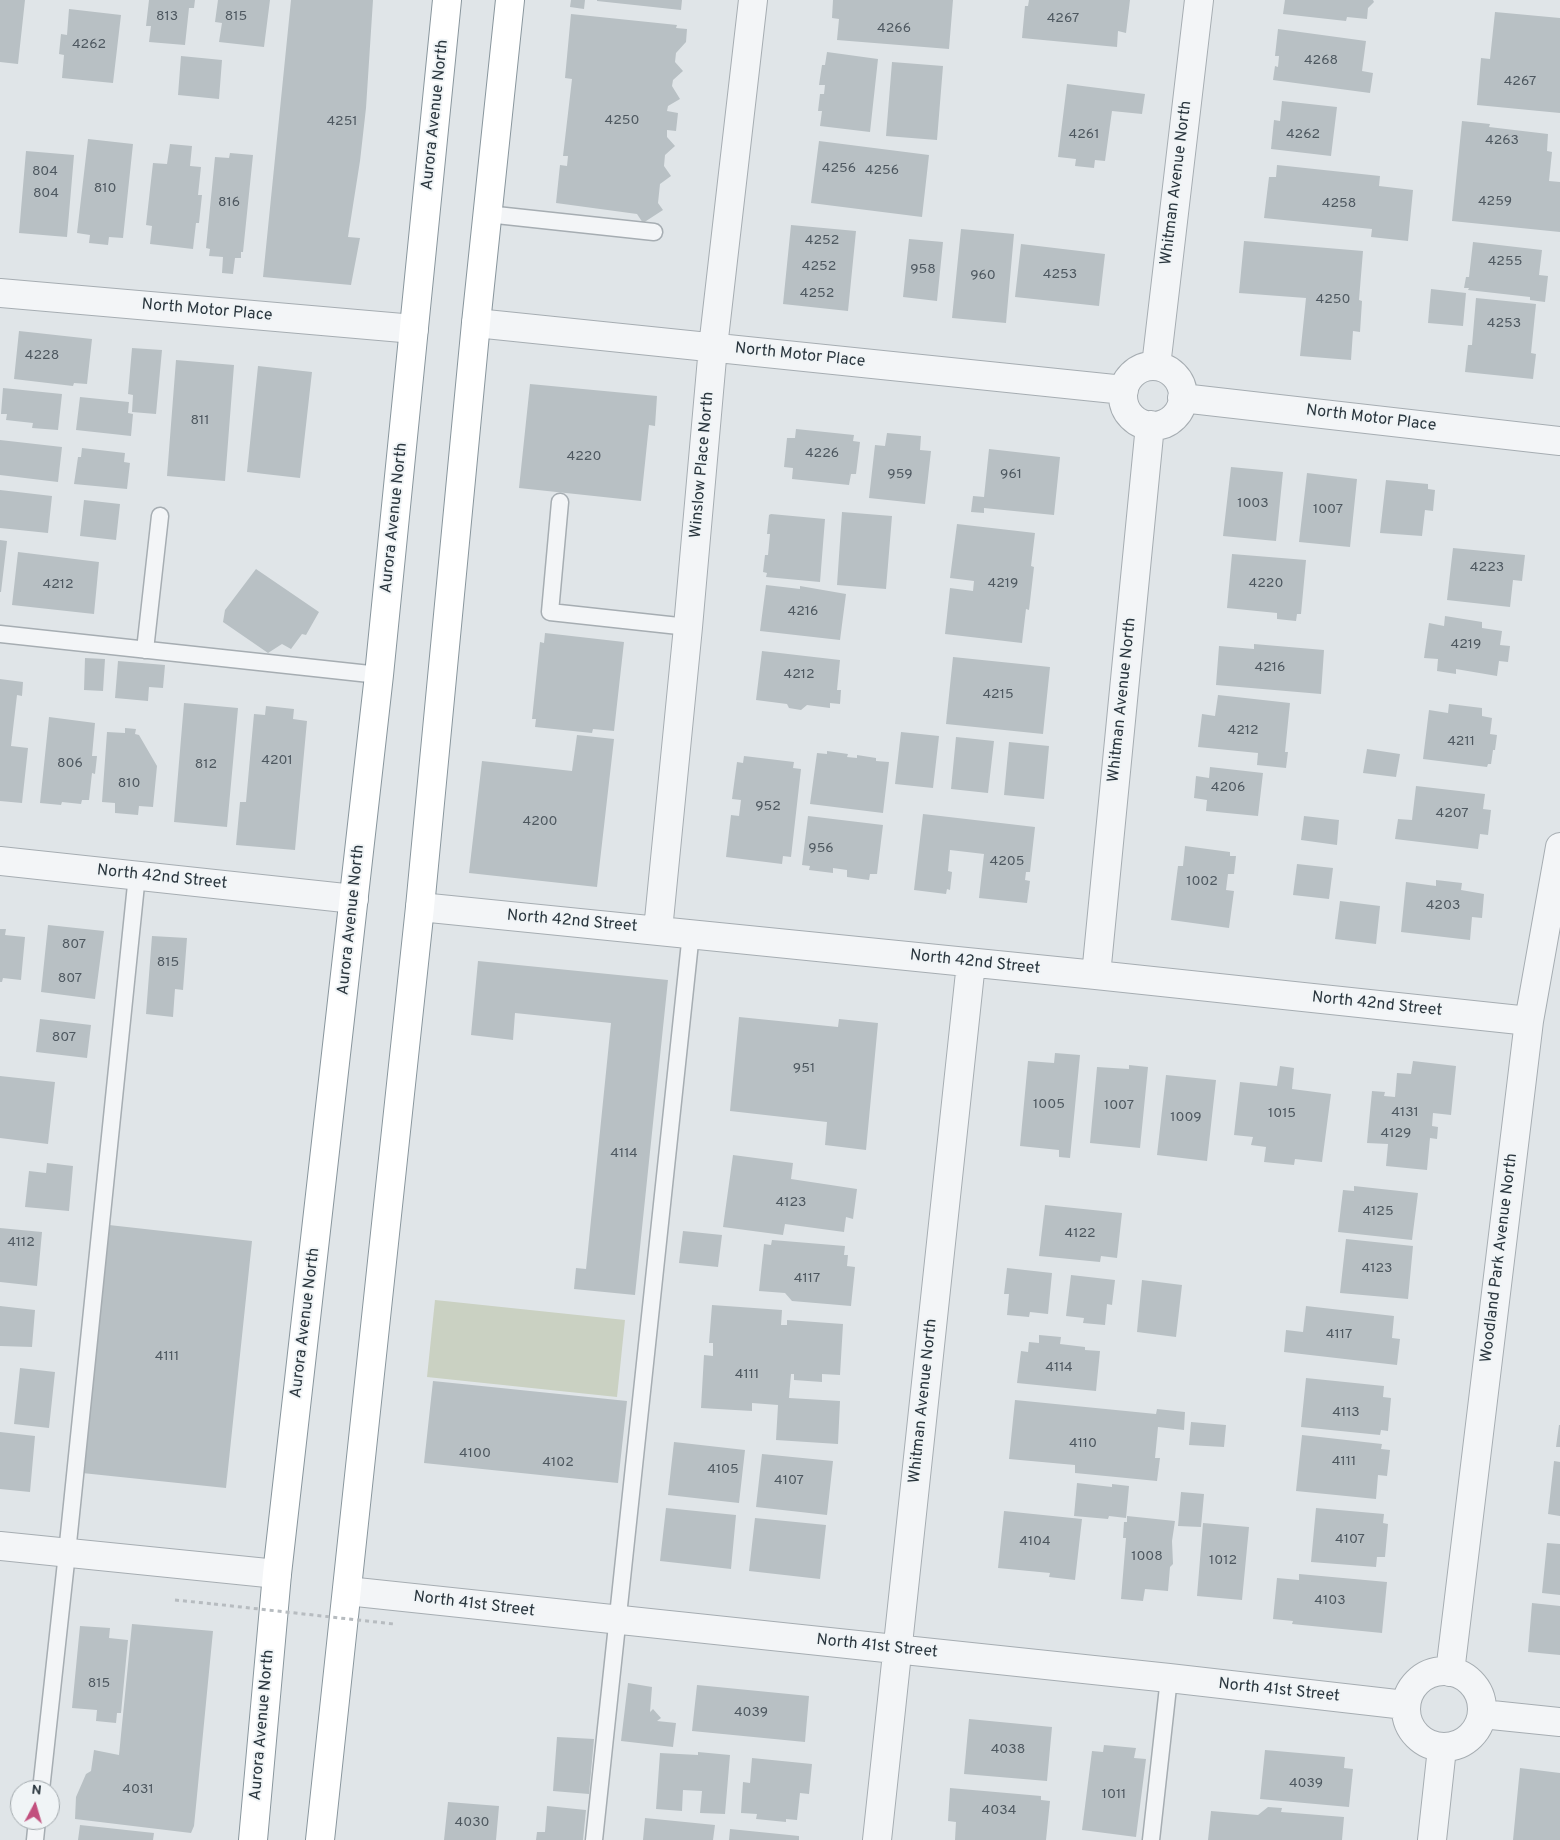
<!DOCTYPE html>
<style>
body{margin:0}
#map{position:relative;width:1560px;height:1840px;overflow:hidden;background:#e0e5e8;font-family:Overpass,sans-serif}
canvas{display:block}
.north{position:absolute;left:10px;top:1780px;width:50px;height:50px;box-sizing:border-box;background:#f0f4f6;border:1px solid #a1a8ac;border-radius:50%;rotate:6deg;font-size:14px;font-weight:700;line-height:20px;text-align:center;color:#2a363e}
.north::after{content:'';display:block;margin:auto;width:18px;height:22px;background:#c2507e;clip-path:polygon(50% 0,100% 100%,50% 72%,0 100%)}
</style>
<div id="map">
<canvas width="1560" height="1840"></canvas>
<div class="north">N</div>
</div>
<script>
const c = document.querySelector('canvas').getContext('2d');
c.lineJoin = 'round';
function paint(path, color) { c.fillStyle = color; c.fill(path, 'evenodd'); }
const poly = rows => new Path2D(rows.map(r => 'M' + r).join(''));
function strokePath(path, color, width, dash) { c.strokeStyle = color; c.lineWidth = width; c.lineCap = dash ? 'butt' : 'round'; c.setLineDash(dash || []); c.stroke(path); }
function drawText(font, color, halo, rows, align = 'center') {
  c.font = font + ' Overpass,sans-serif'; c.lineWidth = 4; c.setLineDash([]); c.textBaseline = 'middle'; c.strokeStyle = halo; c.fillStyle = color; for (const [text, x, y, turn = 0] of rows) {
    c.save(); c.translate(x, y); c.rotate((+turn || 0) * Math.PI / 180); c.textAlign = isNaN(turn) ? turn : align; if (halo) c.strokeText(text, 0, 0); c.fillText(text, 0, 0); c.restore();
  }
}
const green = poly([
 [435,1300,625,1320,617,1397,427,1377]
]);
const building = poly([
 [0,0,25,0,18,64,0,62],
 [149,0,195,0,194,8,189,8,185,45,149,42,151,26,146,26],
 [218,0,270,0,264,47,219,42,222,23,215,22],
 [291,0,373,0,366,108,360,161,348,237,360,238,351,285,263,277],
 [571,0,585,0,584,9,570,7],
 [597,0,682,0,681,10,597,1],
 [833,0,953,0,949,49,837,40,839,19,832,18],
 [1029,0,1130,0,1126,33,1118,31,1117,47,1022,38,1025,6,1028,6],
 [1285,0,1373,0,1374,2,1368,8,1367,19,1347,17,1346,21,1283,14],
 [69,9,121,15,113,83,62,78,64,55,59,54,61,34,67,35],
 [1495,12,1560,18,1560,113,1477,105,1481,58,1490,59],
 [571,14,677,25,676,28,687,29,686,42,676,53,675,62,683,71,673,80,672,86,680,99,668,106,667,111,678,113,676,131,667,130,667,137,675,146,665,155,664,166,671,176,660,184,658,203,663,210,643,223,637,214,556,203,560,165,567,166,568,156,563,156,572,79,565,78],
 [1278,29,1366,41,1362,71,1373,73,1370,93,1273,80,1275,66,1278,67,1279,56,1275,56],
 [827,52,878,59,870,132,820,126,822,111,818,111,820,94,824,94,825,85,819,85,822,65,825,65],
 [181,56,222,60,219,99,178,95],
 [892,62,943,66,937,140,886,136],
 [1067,84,1145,94,1142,114,1112,111,1105,161,1095,160,1094,168,1075,166,1076,159,1058,157],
 [1282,101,1337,107,1331,156,1271,149,1274,120,1280,121],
 [1462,121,1490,124,1489,127,1548,134,1547,151,1552,152,1549,181,1560,182,1560,232,1452,221],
 [88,139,133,144,123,238,109,237,108,245,89,243,90,235,77,233],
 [819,141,929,155,922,217,811,203],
 [170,144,192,146,190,166,201,167,198,195,202,195,199,223,196,223,193,249,150,244,152,226,146,225,153,163,167,164],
 [26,151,74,155,67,237,19,233],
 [230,153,253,155,243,252,241,252,241,258,235,258,233,274,222,273,223,257,209,256,210,249,206,248,215,157,229,158],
 [1277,165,1380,176,1379,186,1413,190,1408,241,1371,237,1372,229,1264,218,1269,177,1276,177],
 [791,225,856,231,848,311,783,304],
 [961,229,1014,234,1006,323,952,318],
 [909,239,943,242,937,301,903,297],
 [1244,241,1363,251,1359,300,1362,301,1360,332,1353,331,1351,360,1300,356,1306,298,1239,293],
 [1473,242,1542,250,1539,275,1548,276,1545,302,1530,300,1530,297,1468,290,1469,288,1464,288,1466,277,1469,277],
 [1021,244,1105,254,1099,306,1015,297],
 [1431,289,1466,293,1463,326,1428,323],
 [1476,298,1536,304,1531,353,1536,354,1533,379,1465,372,1468,345,1472,345],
 [19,331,92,339,87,384,74,383,73,386,14,379],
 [132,348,162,350,156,414,132,412,133,395,128,394],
 [176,360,234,365,225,481,167,476],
 [258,366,312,372,300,478,247,472],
 [530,384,657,396,655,426,649,425,641,501,519,488],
 [3,388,62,394,58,430,32,428,33,423,6,420,7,414,1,414],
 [80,397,129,402,128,413,133,414,131,436,76,430],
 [796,429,854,435,853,441,860,442,856,474,851,474,849,485,792,479,793,468,784,467,787,438,795,438],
 [887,433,921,436,920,450,931,451,925,504,869,498,875,445,885,446],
 [0,440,62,447,58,482,0,475],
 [82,448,125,453,124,462,130,463,127,489,74,484,78,457,81,457],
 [989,449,1060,457,1054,515,984,508,984,513,971,512,973,496,984,497],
 [1231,467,1283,472,1276,541,1223,536],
 [1307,473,1357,479,1350,547,1299,542],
 [1386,480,1428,484,1428,489,1435,490,1433,511,1425,510,1422,536,1380,533],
 [0,490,52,496,48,533,0,528],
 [84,500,120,504,116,540,80,536],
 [842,512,892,516,886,589,837,585],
 [771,514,825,519,820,582,766,577,767,573,763,572,765,555,768,555,770,534,767,534,769,515],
 [957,524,1035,533,1031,566,1034,567,1029,610,1026,609,1022,643,945,634,950,588,973,591,974,581,950,578],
 [0,540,7,541,1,592,0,592],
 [1453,548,1525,555,1522,581,1513,580,1510,607,1447,600],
 [18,552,99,562,94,614,12,605],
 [1232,554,1306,560,1301,614,1297,614,1296,621,1277,619,1277,613,1227,608],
 [256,569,319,612,306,635,302,634,291,649,282,644,268,653,223,622,225,610],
 [766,585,800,589,800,586,846,594,840,640,760,631],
 [1445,616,1482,622,1482,628,1502,631,1500,645,1510,646,1508,662,1499,661,1497,676,1456,669,1456,674,1437,671,1438,659,1424,658,1429,623,1444,626],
 [545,633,624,642,614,731,593,729,592,733,535,727,536,719,532,719,540,642,544,643],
 [1254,644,1324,650,1321,694,1216,685,1219,646,1254,649],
 [762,651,840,660,837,690,841,690,840,704,830,703,830,708,807,705,801,710,789,708,787,704,756,700],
 [953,657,1050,667,1043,734,946,724],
 [85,658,105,659,103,691,84,690],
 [118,661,165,665,163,688,149,687,148,701,115,698],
 [0,679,23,682,22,696,17,695,11,746,28,748,22,803,0,801],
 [1218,695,1290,703,1285,752,1288,752,1286,768,1257,765,1258,753,1198,747,1202,714,1215,716],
 [184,703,238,708,227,827,174,822],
 [1449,704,1482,708,1482,716,1492,718,1490,734,1497,735,1495,750,1493,750,1491,764,1488,764,1487,767,1423,759,1429,710,1448,713],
 [266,706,294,709,293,719,307,721,295,850,236,845,240,802,246,802,254,714,265,715],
 [49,717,95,723,92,756,97,756,95,774,92,773,89,800,82,800,81,804,62,802,61,805,40,803],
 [125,728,136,729,135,734,139,735,157,766,153,807,139,806,138,815,115,813,115,803,102,802,107,732,125,733],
 [901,732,939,736,933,788,895,784],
 [577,735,614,739,597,887,469,873,482,761,572,771],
 [956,737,994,741,988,793,951,789],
 [1009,742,1049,746,1044,799,1004,795],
 [1367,749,1400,754,1396,777,1363,773],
 [827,751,848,754,847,757,857,758,857,755,876,758,876,761,889,762,883,813,810,804,817,753,827,754],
 [744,756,794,762,793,768,801,769,791,857,783,856,782,864,726,857,731,815,739,816,741,800,732,799,737,762,743,763],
 [1210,767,1263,773,1258,816,1206,811,1207,800,1194,798,1196,776,1209,778],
 [1416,786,1485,794,1483,809,1491,810,1488,835,1480,834,1478,849,1395,839,1398,819,1412,820],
 [923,814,1035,827,1030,872,1026,872,1025,880,1030,881,1027,903,979,898,984,854,950,850,948,871,952,872,950,890,947,889,946,894,914,890],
 [808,816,883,825,877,874,870,874,869,880,847,877,847,870,833,868,833,873,809,870,810,866,802,865],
 [1304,816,1339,820,1337,845,1301,840],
 [1185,846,1230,852,1230,856,1236,856,1234,874,1228,874,1226,890,1234,891,1229,928,1171,920,1178,866,1183,866],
 [1297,864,1333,868,1329,899,1293,895],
 [1436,880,1462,883,1461,890,1484,894,1482,918,1472,917,1470,940,1401,932,1406,882,1436,886],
 [1340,901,1380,906,1376,944,1335,939],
 [48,925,104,931,95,999,41,992],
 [0,929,6,929,5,935,25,937,21,980,3,978,2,982,0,982],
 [152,936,187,938,183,990,175,989,173,1017,146,1014],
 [478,961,668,980,635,1295,574,1289,576,1268,586,1269,611,1023,515,1013,513,1040,471,1035],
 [739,1017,838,1027,839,1019,878,1023,866,1150,825,1145,827,1122,730,1111],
 [40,1019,91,1025,87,1058,36,1052],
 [1055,1053,1080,1055,1070,1158,1059,1157,1059,1150,1020,1146,1028,1061,1054,1063],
 [1413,1061,1456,1066,1451,1115,1433,1113,1432,1126,1438,1127,1437,1139,1430,1138,1427,1170,1386,1166,1388,1144,1367,1143,1372,1091,1385,1092,1384,1096,1395,1097,1397,1073,1411,1074],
 [1129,1065,1148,1067,1140,1148,1090,1143,1097,1067,1129,1069],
 [1280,1066,1294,1068,1292,1089,1331,1094,1322,1162,1295,1159,1294,1165,1264,1162,1266,1147,1251,1145,1253,1137,1234,1135,1240,1082,1277,1086],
 [1166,1075,1216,1080,1207,1161,1157,1155],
 [0,1076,55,1082,48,1144,0,1138],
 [733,1155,793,1163,791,1179,857,1189,853,1219,846,1217,844,1232,785,1224,783,1235,723,1227],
 [47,1163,73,1166,69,1211,25,1207,29,1171,46,1173],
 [1354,1186,1418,1193,1412,1240,1338,1232,1343,1190,1354,1191],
 [1045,1205,1122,1213,1117,1258,1101,1256,1100,1262,1039,1256],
 [109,1225,252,1241,226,1488,82,1473],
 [0,1228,42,1232,37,1286,0,1282],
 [683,1231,722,1235,718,1267,679,1263],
 [1346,1239,1413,1246,1408,1299,1340,1293],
 [772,1240,845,1246,844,1255,848,1255,847,1266,855,1267,851,1306,792,1301,785,1293,759,1291,764,1244,771,1245],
 [1007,1268,1052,1273,1048,1314,1030,1312,1029,1317,1007,1315,1009,1294,1004,1294],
 [1071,1275,1115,1280,1112,1305,1107,1304,1105,1325,1083,1323,1084,1318,1066,1316],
 [1142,1280,1182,1285,1176,1337,1137,1332],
 [712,1305,782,1310,781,1325,787,1325,787,1320,843,1324,840,1375,822,1374,822,1382,794,1380,794,1374,791,1374,789,1398,840,1401,838,1444,776,1440,778,1405,752,1403,752,1411,701,1408,704,1355,713,1356,713,1343,709,1343],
 [0,1306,35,1310,32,1347,0,1346],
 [1306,1306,1394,1316,1392,1338,1400,1339,1397,1365,1284,1352,1286,1330,1303,1332],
 [1039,1335,1061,1337,1060,1344,1085,1347,1085,1350,1100,1351,1096,1391,1017,1383,1021,1351,1028,1352,1029,1342,1039,1343],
 [20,1368,55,1372,49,1428,14,1424],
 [1306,1378,1384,1386,1383,1397,1391,1398,1388,1431,1381,1430,1380,1435,1301,1427],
 [433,1381,627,1401,618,1483,424,1463],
 [1015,1400,1156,1414,1157,1409,1185,1412,1184,1430,1158,1427,1155,1458,1160,1458,1157,1481,1075,1473,1075,1465,1009,1459],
 [1191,1422,1226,1425,1224,1447,1189,1445],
 [1559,1425,1560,1425,1560,1447,1556,1447],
 [0,1432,35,1436,30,1492,0,1489],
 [1302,1435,1382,1444,1381,1449,1390,1450,1387,1476,1378,1475,1376,1499,1296,1491],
 [674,1442,745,1450,739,1503,668,1495],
 [762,1454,833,1461,827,1515,756,1507],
 [1554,1461,1560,1462,1560,1516,1548,1514],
 [1077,1483,1112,1487,1112,1484,1129,1486,1126,1518,1109,1516,1108,1519,1074,1516],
 [1181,1492,1204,1494,1201,1527,1178,1526],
 [666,1508,736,1515,731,1569,660,1561],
 [1316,1508,1384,1514,1383,1523,1388,1524,1385,1557,1377,1557,1376,1567,1311,1562],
 [1004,1511,1082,1519,1075,1580,1049,1577,1050,1573,998,1568],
 [1127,1516,1175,1521,1172,1541,1173,1564,1170,1567,1168,1591,1145,1589,1143,1601,1121,1599,1126,1538,1123,1538,1124,1522,1127,1522],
 [755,1518,826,1525,820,1579,749,1571],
 [1203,1523,1249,1527,1242,1600,1197,1596],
 [1547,1543,1560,1544,1560,1595,1542,1593],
 [1299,1574,1387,1582,1382,1633,1292,1624,1293,1621,1273,1619,1277,1578,1299,1580],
 [1532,1603,1560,1606,1560,1655,1528,1652],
 [132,1624,213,1631,194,1826,191,1833,75,1819,76,1797,86,1774,91,1771,94,1750,119,1755],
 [80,1626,110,1628,109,1638,128,1640,121,1713,117,1713,116,1723,96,1721,97,1710,72,1708],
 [628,1683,652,1687,650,1712,653,1709,661,1718,657,1721,676,1723,673,1747,621,1741],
 [697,1685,809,1696,805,1742,692,1731],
 [969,1719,1052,1727,1047,1781,964,1774],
 [557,1737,594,1739,589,1794,553,1791],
 [1104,1745,1136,1748,1134,1758,1146,1759,1136,1837,1082,1830,1092,1751,1103,1752],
 [1265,1750,1345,1757,1344,1768,1353,1769,1349,1807,1260,1799],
 [698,1752,730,1755,725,1814,700,1813,702,1791,683,1790,682,1811,656,1809,660,1753,698,1755],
 [752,1758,812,1764,809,1794,800,1793,797,1820,786,1819,786,1822,756,1819,757,1814,741,1813,743,1782,750,1783],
 [1520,1768,1560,1773,1560,1840,1513,1840],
 [950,1788,1041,1796,1041,1800,1050,1801,1046,1840,955,1840,956,1822,948,1821],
 [448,1802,499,1806,496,1840,444,1840],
 [547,1806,586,1810,583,1840,536,1840,537,1832,545,1832],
 [1268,1807,1282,1808,1281,1812,1344,1817,1342,1840,1208,1840,1211,1811,1258,1815],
 [645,1818,715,1825,713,1840,643,1840],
 [80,1825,154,1833,153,1840,78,1840],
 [730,1829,799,1836,799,1840,729,1840]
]);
const path = poly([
 [175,1600,214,1604]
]);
const service = poly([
 [487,214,654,232],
 [560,502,550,612,688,627],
 [0,634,379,675],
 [145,650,160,516],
 [41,1790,67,1553,137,875],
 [35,1840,37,1820],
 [594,1840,691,933],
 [1151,1840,1169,1678]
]);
const minor = poly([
 [0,293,414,329],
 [476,323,1124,390],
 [1156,366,1199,0],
 '1123 396a30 30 0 1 1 60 0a30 30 0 1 1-60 0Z',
 [1182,398,1560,441],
 [0,861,354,899],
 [420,907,1096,975,1529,1021],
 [658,930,688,627,713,347,753,0],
 [1096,975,1150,425],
 [0,1546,277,1574],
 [347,1591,1169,1678,1405,1705],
 '1406 1709a38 38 0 1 1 76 0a38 38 0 1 1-76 0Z',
 [1450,1672,1529,1021,1560,847],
 [1482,1714,1560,1722],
 [877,1840,971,963],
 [1432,1840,1442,1748]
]);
const trunk = poly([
 [253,1840,277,1574,379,675,447,0],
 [320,1840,420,907,476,323,510,0]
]);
const pathBridge = poly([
 [214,1604,394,1624]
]);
const numberNames = [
 ["813",167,17],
 ["815",236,17],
 ["4267",1063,19],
 ["4266",894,29],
 ["4262",89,45],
 ["4268",1321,61],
 ["4267",1520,82],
 ["4250",622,121],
 ["4251",342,122],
 ["4261",1084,135],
 ["4262",1303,135],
 ["4263",1502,141],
 ["4256",839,169],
 ["4256",882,171],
 ["804",45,172],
 ["810",105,189],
 ["804",46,194],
 ["4259",1495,202],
 ["816",229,203],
 ["4258",1339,204],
 ["4252",822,241],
 ["4255",1505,262],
 ["4252",819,267],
 ["958",923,270],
 ["4253",1060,275],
 ["960",983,276],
 ["4252",817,294],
 ["4250",1333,300],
 ["4253",1504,324],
 ["4228",42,356],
 ["811",200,421],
 ["4226",822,454],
 ["4220",584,457],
 ["959",900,475],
 ["961",1011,475],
 ["1003",1253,504],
 ["1007",1328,510],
 ["4223",1487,568],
 ["4219",1003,584],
 ["4220",1266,584],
 ["4212",58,585],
 ["4216",803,612],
 ["4219",1466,645],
 ["4216",1270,668],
 ["4212",799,675],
 ["4215",998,695],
 ["4212",1243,731],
 ["4211",1461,742],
 ["4201",277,761],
 ["806",70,764],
 ["812",206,765],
 ["810",129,784],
 ["4206",1228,788],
 ["952",768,807],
 ["4207",1452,814],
 ["4200",540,822],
 ["956",821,849],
 ["4205",1007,862],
 ["1002",1202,882],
 ["4203",1443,906],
 ["807",74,945],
 ["815",168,963],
 ["807",70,979],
 ["807",64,1038],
 ["951",804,1069],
 ["1005",1049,1105],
 ["1007",1119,1106],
 ["4131",1405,1113],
 ["1015",1282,1114],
 ["1009",1186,1118],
 ["4129",1396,1134],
 ["4114",624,1154],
 ["4123",791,1203],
 ["4125",1378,1212],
 ["4122",1080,1234],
 ["4112",21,1243],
 ["4123",1377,1269],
 ["4117",807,1279],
 ["4117",1339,1335],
 ["4111",167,1357],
 ["4114",1059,1368],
 ["4111",747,1375],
 ["4113",1346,1413],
 ["4110",1083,1444],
 ["4100",475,1454],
 ["4111",1344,1462],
 ["4102",558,1463],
 ["4105",723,1470],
 ["4107",789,1481],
 ["4107",1350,1540],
 ["4104",1035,1542],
 ["1008",1147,1557],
 ["1012",1223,1561],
 ["4103",1330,1601],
 ["815",99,1684],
 ["4039",751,1713],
 ["4038",1008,1750],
 ["4039",1306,1784],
 ["4031",138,1790],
 ["1011",1114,1795],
 ["4034",999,1811],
 ["4030",472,1823]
];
const streetNames = [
 ["Aurora Avenue North",436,115,-84],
 ["Whitman Avenue North",1177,183,-83],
 ["North Motor Place",207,311,5],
 ["North Motor Place",800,356,6],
 ["North Motor Place",1371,419,7],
 ["Winslow Place North",703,465,-85],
 ["Aurora Avenue North",395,518,-84],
 ["Whitman Avenue North",1123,700,-84],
 ["North 42nd Street",162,878,6],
 ["Aurora Avenue North",352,920,-84],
 ["North 42nd Street",572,922,5],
 ["North 42nd Street",975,963,6],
 ["North 42nd Street",1377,1005,6],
 ["Woodland Park Avenue North",1500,1258,-83],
 ["Aurora Avenue North",306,1323,-83],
 ["Whitman Avenue North",924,1401,-84],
 ["North 41st Street",474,1605,7],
 ["North 41st Street",877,1647,6],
 ["North 41st Street",1279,1691,6],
 ["Aurora Avenue North",263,1725,-85]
];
paint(green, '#cad1c2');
paint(building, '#b8c0c4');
strokePath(service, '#a6adb2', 19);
strokePath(minor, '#a6adb2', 30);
strokePath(trunk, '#89969d', 30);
strokePath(path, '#b7bcc0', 3, [4, 4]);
strokePath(service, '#f3f5f7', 16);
strokePath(minor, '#f3f5f7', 28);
strokePath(trunk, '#fff', 28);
strokePath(pathBridge, '#b7bcc0', 3, [4, 4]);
drawText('14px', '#4e5860', null, numberNames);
drawText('16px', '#2a363e', '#f0f4f6', streetNames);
</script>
